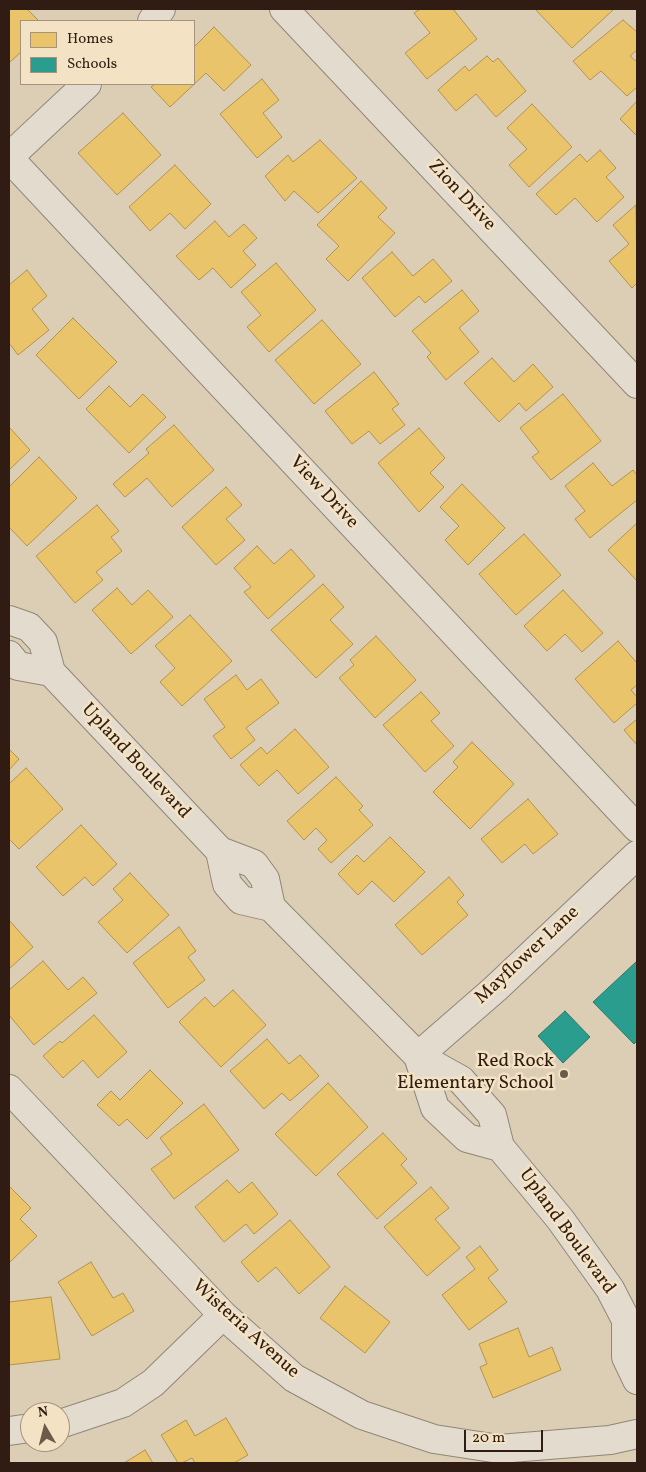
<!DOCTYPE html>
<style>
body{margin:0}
#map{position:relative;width:646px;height:1472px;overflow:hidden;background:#dcceb5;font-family:Vollkorn,serif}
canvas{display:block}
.frame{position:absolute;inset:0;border:10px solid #301c12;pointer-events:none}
.legend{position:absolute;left:20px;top:20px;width:175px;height:65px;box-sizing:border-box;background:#f3e2c4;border:1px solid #a5937d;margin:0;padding:6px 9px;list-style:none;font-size:15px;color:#301c12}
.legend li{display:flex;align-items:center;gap:10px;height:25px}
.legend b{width:25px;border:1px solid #a5937d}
.north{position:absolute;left:20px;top:1402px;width:50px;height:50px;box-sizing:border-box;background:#f3e2c4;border:1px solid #a5937d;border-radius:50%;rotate:352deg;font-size:14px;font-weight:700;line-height:20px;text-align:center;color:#301c12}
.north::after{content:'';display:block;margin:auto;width:18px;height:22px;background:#6c5a4b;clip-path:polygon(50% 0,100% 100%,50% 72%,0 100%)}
.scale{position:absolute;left:464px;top:1430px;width:79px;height:22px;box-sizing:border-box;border:2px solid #301c12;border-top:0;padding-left:6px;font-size:15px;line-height:18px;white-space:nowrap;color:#301c12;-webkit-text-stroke:4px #f3e2c4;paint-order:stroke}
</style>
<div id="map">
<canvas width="646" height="1472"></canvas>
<div class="frame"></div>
<ul class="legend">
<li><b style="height:14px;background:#e9c46a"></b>Homes</li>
<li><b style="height:14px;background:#2a9d8f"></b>Schools</li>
</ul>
<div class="north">N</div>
<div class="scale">20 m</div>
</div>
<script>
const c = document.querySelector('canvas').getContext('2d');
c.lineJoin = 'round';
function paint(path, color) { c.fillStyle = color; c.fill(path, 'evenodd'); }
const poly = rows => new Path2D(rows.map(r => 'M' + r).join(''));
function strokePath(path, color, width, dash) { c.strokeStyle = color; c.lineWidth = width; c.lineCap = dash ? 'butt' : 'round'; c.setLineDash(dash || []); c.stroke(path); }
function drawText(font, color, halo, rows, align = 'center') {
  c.font = font + ' Vollkorn,serif'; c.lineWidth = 5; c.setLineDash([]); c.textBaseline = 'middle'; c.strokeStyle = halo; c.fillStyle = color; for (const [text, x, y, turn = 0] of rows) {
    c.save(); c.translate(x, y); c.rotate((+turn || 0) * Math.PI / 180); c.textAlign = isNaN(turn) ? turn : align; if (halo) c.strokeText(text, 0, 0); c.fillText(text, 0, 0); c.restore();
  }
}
const homes = poly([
 [11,9,27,9,39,21,21,21,21,52,9,63,9,11,11,9],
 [420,9,453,9,477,39,427,79,405,53,430,33,414,13,420,9],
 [535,9,614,9,572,48,535,9],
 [623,20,637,32,637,50,630,56,637,62,637,87,627,96,601,71,590,80,573,61,623,20],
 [214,27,251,65,224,91,206,73,170,107,151,87,155,84,194,84,194,47,214,27],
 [487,56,493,62,498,58,526,91,496,117,476,94,456,111,438,90,465,66,469,71,487,56],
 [262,79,279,100,263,113,282,137,257,158,220,114,262,79],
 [637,101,637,136,620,119,637,101],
 [532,104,572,147,529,187,509,165,527,149,507,128,532,104],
 [123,113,161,155,117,195,78,153,123,113],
 [320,140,357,178,318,213,294,191,285,201,265,176,288,155,293,162,320,140],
 [600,150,616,168,606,177,624,197,597,222,575,198,556,215,536,194,580,154,587,162,600,150],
 [175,165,211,204,185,229,170,213,150,231,129,207,175,165],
 [361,181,387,208,378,217,395,233,348,281,326,259,339,246,317,225,361,181],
 [636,205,637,283,632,288,609,261,629,244,613,225,636,205],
 [215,221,229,237,244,224,257,238,243,251,256,265,231,288,213,268,199,280,176,256,215,221],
 [392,252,413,276,433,259,452,281,425,303,419,296,395,317,362,278,392,252],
 [276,263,316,310,269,352,247,327,261,315,241,292,276,263],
 [27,270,47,296,32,309,49,330,18,355,9,343,9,285,27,270],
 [462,290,479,311,459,328,479,352,446,380,427,357,431,353,412,331,462,290],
 [73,318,117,362,79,399,36,355,73,318],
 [322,320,361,364,314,404,275,360,322,320],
 [492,358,514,382,533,364,553,387,526,411,519,403,499,422,464,383,492,358],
 [374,372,399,404,392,409,405,425,380,444,369,431,352,444,325,411,374,372],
 [109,386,130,407,143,394,166,417,129,453,86,409,109,386],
 [563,394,601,441,551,480,532,457,539,452,520,428,563,394],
 [174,425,214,470,172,507,147,478,125,497,113,484,149,453,146,449,174,425],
 [9,427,30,450,9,470,9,427],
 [419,428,445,458,430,473,444,487,419,512,378,463,419,428],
 [39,457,77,498,27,546,9,527,9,487,39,457],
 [593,463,612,486,633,470,637,475,637,500,590,538,575,519,585,511,565,486,593,463],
 [462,484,505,528,468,565,445,540,459,526,440,507,462,484],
 [226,487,242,505,226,519,245,540,216,565,182,527,226,487],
 [97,505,119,531,111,537,122,551,96,572,103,580,75,603,36,556,97,505],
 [637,523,637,581,608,550,637,523],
 [524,534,561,575,516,615,479,574,524,534],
 [257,546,274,564,291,549,315,576,268,619,244,592,251,587,234,568,257,546],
 [323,584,344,607,330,620,353,644,316,678,271,630,323,584],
 [117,588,132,605,148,590,173,617,131,654,92,610,117,588],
 [563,590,603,633,582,652,565,634,547,651,524,626,563,590],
 [190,615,232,661,182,706,160,682,175,668,155,646,190,615],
 [376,636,416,680,375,718,339,678,354,665,350,660,376,636],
 [618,641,637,663,637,685,631,690,637,697,637,703,614,723,575,679,618,641],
 [236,675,247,690,261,679,279,703,246,728,255,740,231,759,213,736,225,727,204,699,236,675],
 [421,692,440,713,431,721,454,746,425,772,383,725,421,692],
 [637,719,637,745,624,730,637,719],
 [295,729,329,767,298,794,277,770,259,786,240,765,261,747,267,754,295,729],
 [472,742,514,784,470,829,433,792,458,767,453,762,472,742],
 [9,749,19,759,9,770,9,749],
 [26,768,63,809,19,849,9,839,9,784,26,768],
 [336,777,363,806,359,810,373,825,331,863,318,849,327,840,316,828,304,840,287,821,336,777],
 [528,799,558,834,533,854,525,844,502,863,481,839,528,799],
 [81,825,117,864,93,886,85,877,63,896,36,867,81,825],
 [390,837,425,872,394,902,372,881,358,895,338,874,357,855,364,862,390,837],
 [130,873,169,915,127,953,98,922,123,900,113,889,130,873],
 [449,877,464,895,457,902,468,915,422,955,395,925,449,877],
 [9,920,33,947,9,969,9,920],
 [179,927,196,951,188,957,205,980,168,1008,133,963,179,927],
 [43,961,68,990,83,977,97,993,34,1045,9,1015,9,990,43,961],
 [233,990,266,1025,221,1067,179,1022,205,997,214,1007,233,990],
 [94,1015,127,1052,98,1078,83,1060,63,1078,43,1056,60,1041,62,1043,94,1015],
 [267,1039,289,1064,300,1055,319,1076,290,1101,282,1093,264,1109,230,1071,267,1039],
 [150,1070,183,1103,147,1139,127,1119,119,1126,97,1105,111,1091,120,1100,150,1070],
 [328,1083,368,1127,316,1176,275,1134,328,1083],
 [204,1104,239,1150,174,1199,151,1169,172,1154,160,1138,204,1104],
 [383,1133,407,1159,401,1165,417,1183,377,1219,337,1174,383,1133],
 [227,1180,239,1193,252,1182,278,1214,254,1234,246,1224,224,1242,195,1207,227,1180],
 [9,1186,31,1208,20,1219,37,1236,9,1263,9,1186],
 [431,1187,449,1208,435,1219,460,1248,427,1276,384,1227,431,1187],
 [290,1220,330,1267,299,1294,276,1267,258,1282,241,1262,290,1220],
 [480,1246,498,1270,488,1278,507,1302,469,1330,442,1295,475,1269,466,1257,480,1246],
 [91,1262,113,1298,123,1293,134,1311,92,1336,58,1282,91,1262],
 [345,1286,390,1322,365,1353,320,1318,345,1286],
 [51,1297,60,1359,9,1365,9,1302,51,1297],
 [518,1328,529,1357,552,1347,561,1370,493,1398,480,1367,487,1364,479,1344,518,1328],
 [226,1418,248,1455,234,1463,195,1463,192,1458,182,1463,178,1463,161,1435,186,1420,195,1436,226,1418],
 [145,1450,153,1463,124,1463,145,1450]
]);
const schools = poly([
 [637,961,637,1041,634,1044,593,1002,637,961],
 [565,1011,590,1037,563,1063,538,1036,565,1011]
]);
const minor = poly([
 [284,9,637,384],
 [152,21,161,9],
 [9,157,87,84],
 [9,158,637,828],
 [9,620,29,627,43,642,51,672,220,851,254,864,265,879,271,907],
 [9,655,18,666,51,672],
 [220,851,227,884,241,900,271,907,418,1056,461,1080,492,1115,500,1147,560,1219,610,1289,626,1320,626,1357,637,1380],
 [418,1056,495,989,637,855],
 [418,1056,435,1108,467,1138,500,1147],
 [9,1089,223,1315,294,1378,362,1415,434,1439,499,1449,610,1440,637,1434],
 [60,1424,123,1403,153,1383,223,1315],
 [9,1431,30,1428]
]);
const markers = [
 [564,1074,5,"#6c5a4b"]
];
const streetNames = [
 ["Zion Drive",461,196,47],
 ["View Drive",323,493,47],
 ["Upland Boulevard",135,762,47],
 ["Mayflower Lane",528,956,-43],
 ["Upland Boulevard",566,1232,54],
 ["Wisteria Avenue",245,1330,42]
];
const poiNames = [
 ["Red Rock",554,1063],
 ["Elementary School",554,1085]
];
paint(homes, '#e9c46a');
strokePath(homes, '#b29250', 1);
paint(schools, '#2a9d8f');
strokePath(schools, '#2c766a', 1);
strokePath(minor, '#908677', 30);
strokePath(minor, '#e3dcce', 28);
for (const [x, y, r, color] of markers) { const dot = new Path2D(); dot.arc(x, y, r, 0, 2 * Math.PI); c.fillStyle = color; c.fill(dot); strokePath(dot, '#f3e2c4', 2); }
drawText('19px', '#301c12', '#f3e2c4', streetNames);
drawText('19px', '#301c12', '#f3e2c4', poiNames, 'right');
</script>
